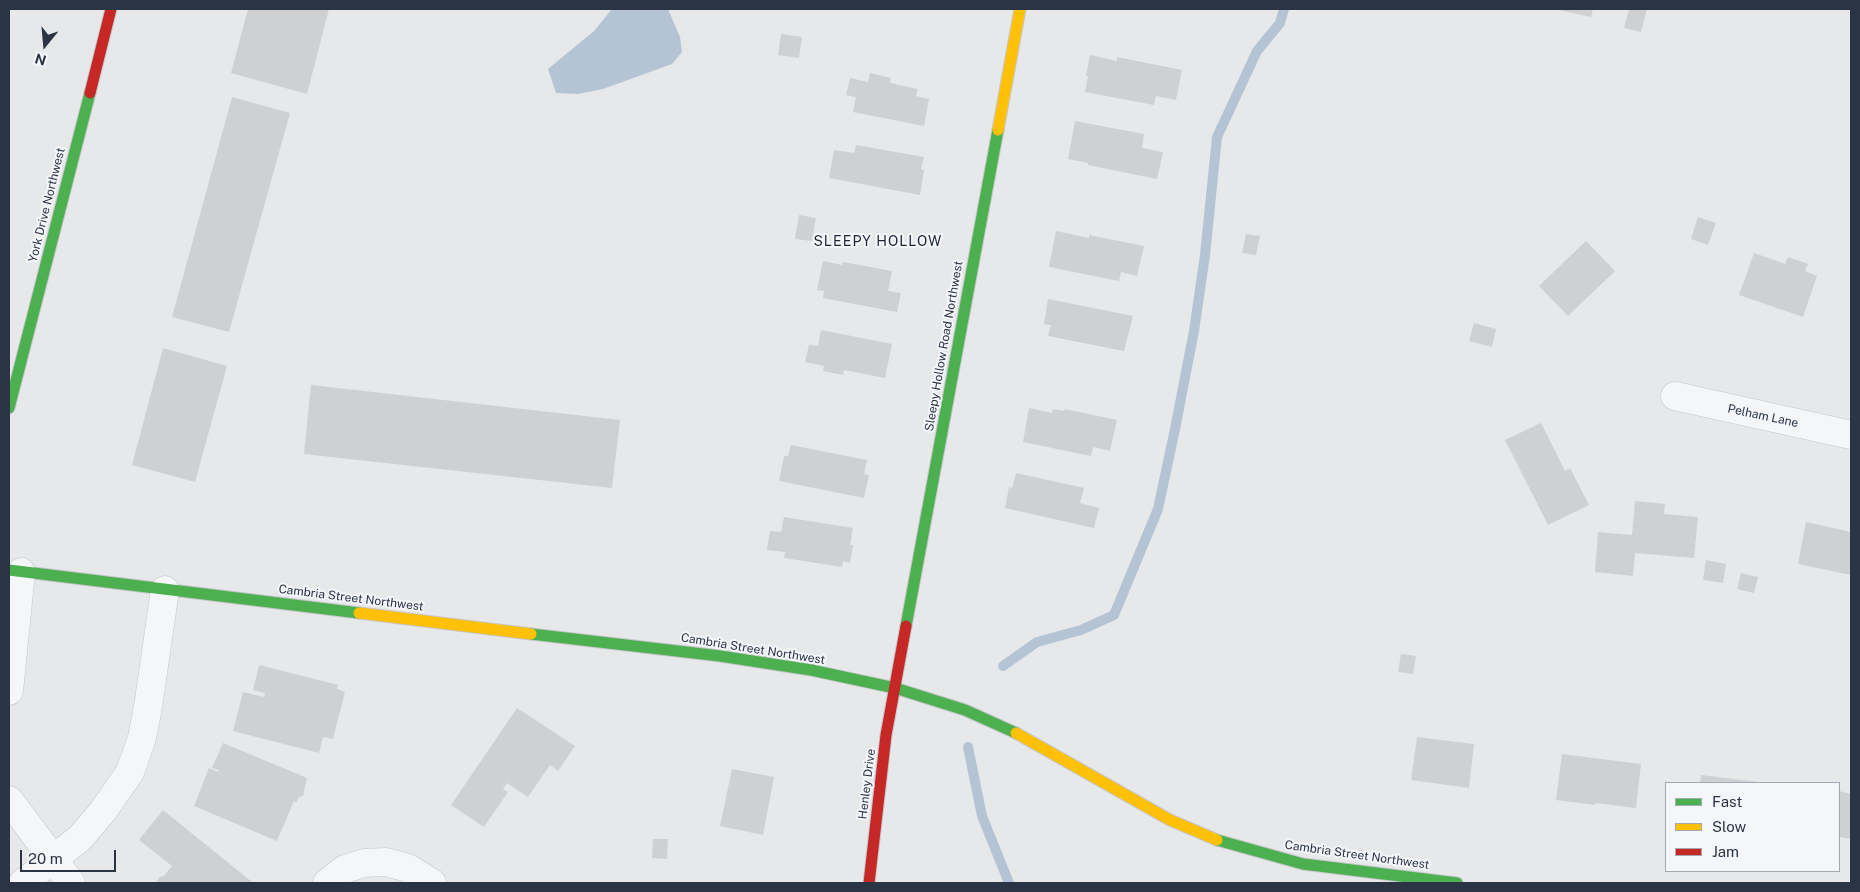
<!DOCTYPE html>
<style>
body{margin:0}
#map{position:relative;width:1860px;height:892px;overflow:hidden;background:#e6e8ea;font-family:"Public Sans",sans-serif}
canvas{display:block}
.frame{position:absolute;inset:0;border:10px solid #2b3445;pointer-events:none}
.legend{position:absolute;left:1665px;top:782px;width:175px;height:90px;box-sizing:border-box;background:#f4f6f9;border:1px solid #a4a8b1;margin:0;padding:6px 9px;list-style:none;font-size:15px;color:#2b3445}
.legend li{display:flex;align-items:center;gap:10px;height:25px}
.legend b{width:25px;border:1px solid #a4a8b1}
.north{position:absolute;left:20px;top:20px;width:50px;height:50px;-webkit-text-stroke:4px #f4f6f9;paint-order:stroke;rotate:197deg;font-size:14px;font-weight:700;line-height:20px;text-align:center;color:#2b3445}
.north::after{content:'';display:block;margin:auto;width:18px;height:22px;background:#2b3445;clip-path:polygon(50% 0,100% 100%,50% 72%,0 100%)}
.scale{position:absolute;left:20px;top:850px;width:96px;height:22px;box-sizing:border-box;border:2px solid #2b3445;border-top:0;padding-left:6px;font-size:15px;line-height:18px;white-space:nowrap;color:#2b3445;-webkit-text-stroke:4px #f4f6f9;paint-order:stroke}
</style>
<div id="map">
<canvas width="1860" height="892"></canvas>
<div class="frame"></div>
<ul class="legend">
<li><b style="height:6px;background:#4caf50"></b>Fast</li>
<li><b style="height:6px;background:#ffc107"></b>Slow</li>
<li><b style="height:6px;background:#c62828"></b>Jam</li>
</ul>
<div class="north">N</div>
<div class="scale">20 m</div>
</div>
<script>
const c = document.querySelector('canvas').getContext('2d');
c.lineJoin = 'round';
function paint(path, color) { c.fillStyle = color; c.fill(path, 'evenodd'); }
const poly = rows => new Path2D(rows.map(r => 'M' + r).join(''));
function strokePath(path, color, width, dash) { c.strokeStyle = color; c.lineWidth = width; c.lineCap = dash ? 'butt' : 'round'; c.setLineDash(dash || []); c.stroke(path); }
function drawText(font, color, halo, rows, align = 'center') {
  c.font = font + ' "Public Sans",sans-serif'; c.lineWidth = 4; c.setLineDash([]); c.textBaseline = 'middle'; c.strokeStyle = halo; c.fillStyle = color; for (const [text, x, y, turn = 0] of rows) {
    c.save(); c.translate(x, y); c.rotate((+turn || 0) * Math.PI / 180); c.textAlign = isNaN(turn) ? turn : align; if (halo) c.strokeText(text, 0, 0); c.fillText(text, 0, 0); c.restore();
  }
}
const water = poly([
 [612,9,668,9,680,37,682,52,672,64,603,89,578,94,556,93,548,69,594,31]
]);
const stream = poly([
 [1003,666,1037,642,1081,630,1114,615,1158,509,1175,429,1194,331,1205,255,1217,137,1257,51,1280,23,1284,9],
 [968,747,982,816,1009,883]
]);
const building = poly([
 [248,9,329,9,307,94,231,73],
 [1554,9,1593,9,1591,17],
 [1629,9,1647,9,1641,32,1624,28],
 [781,34,802,37,799,58,778,55],
 [1090,55,1117,61,1117,57,1182,70,1176,100,1156,96,1154,105,1085,92,1088,76,1086,76],
 [870,73,891,78,890,83,918,89,916,96,929,99,924,126,853,112,856,97,846,95,850,78,868,82],
 [232,97,290,113,229,332,172,317],
 [1075,121,1144,134,1142,148,1163,152,1157,179,1088,165,1088,163,1068,159],
 [856,145,924,157,921,169,924,170,920,195,829,178,834,150,854,153],
 [799,215,816,218,812,241,795,239],
 [1698,217,1716,223,1708,245,1691,239],
 [1056,231,1089,238,1089,235,1144,246,1137,276,1121,272,1119,281,1049,267],
 [1246,234,1260,236,1256,255,1242,253],
 [1586,241,1615,271,1568,316,1539,286],
 [1754,253,1785,264,1788,257,1808,264,1805,271,1817,276,1803,317,1739,295],
 [823,261,842,265,843,262,892,271,888,291,901,293,897,312,823,298,824,291,817,290],
 [1048,299,1133,316,1124,351,1048,336,1051,325,1044,324],
 [1474,323,1496,329,1492,347,1469,341],
 [821,330,892,344,885,378,844,370,843,375,823,371,824,366,805,362,809,345,818,346],
 [163,348,227,366,195,482,132,465],
 [311,385,620,420,612,488,304,454],
 [1029,408,1052,413,1053,409,1064,411,1065,409,1117,420,1110,451,1093,447,1091,456,1023,442],
 [1541,423,1565,471,1570,468,1589,505,1548,525,1505,440],
 [791,445,867,460,864,474,869,475,864,498,779,481,784,456,788,456],
 [1016,473,1084,488,1080,503,1099,508,1094,528,1005,508,1009,487,1012,488],
 [1635,501,1665,504,1664,514,1698,517,1694,558,1635,553,1633,576,1595,572,1598,532,1632,535],
 [784,517,853,528,850,545,853,545,850,563,843,561,842,567,784,558,785,552,767,550,770,531,781,532],
 [1806,522,1851,532,1851,575,1798,564],
 [1706,560,1726,564,1723,583,1703,580],
 [1741,573,1758,577,1754,593,1737,589],
 [1401,654,1416,656,1413,674,1398,672],
 [259,665,338,685,337,689,345,692,333,739,323,737,319,753,233,731,243,692,264,697,265,693,253,690],
 [517,708,575,746,558,771,550,765,528,797,507,783,503,789,508,792,484,827,451,805],
 [1417,737,1474,744,1469,788,1411,780],
 [223,743,307,778,303,796,299,797,296,803,294,801,277,841,194,806,209,768,218,772,219,770,212,768],
 [1562,754,1641,764,1636,808,1595,803,1595,805,1556,800],
 [732,769,774,777,763,835,720,826],
 [1701,775,1758,782,1758,783,1700,783],
 [1839,791,1851,794,1851,839,1839,837],
 [163,810,252,882,251,883,155,883,160,877,164,876,172,866,139,840],
 [653,839,668,839,667,859,652,858]
]);
const street = poly([
 [1675,396,1851,435],
 [9,691,21,572],
 [9,800,71,883],
 [23,883,80,838,103,811,130,772,142,738,148,707,165,590],
 [327,883,345,869,364,863,386,862,408,868,432,883]
]);
const fast = poly([
 [9,408,90,93],
 [9,570,359,613],
 [906,626,998,130],
 [531,634,720,656,811,670,895,688,965,710,1016,733],
 [1217,840,1303,864,1457,883]
]);
const slow = poly([
 [998,130,1020,9],
 [359,613,531,634],
 [1016,733,1170,820,1217,840]
]);
const jam = poly([
 [90,93,111,9],
 [869,883,886,735,906,626]
]);
const streetNames = [
 ["York Drive Northwest",47,205,-76],
 ["Sleepy Hollow Road Northwest",944,346,-80],
 ["Pelham Lane",1763,416,12],
 ["Cambria Street Northwest",351,598,7],
 ["Cambria Street Northwest",753,649,9],
 ["Henley Drive",867,784,-83],
 ["Cambria Street Northwest",1357,855,8]
];
const neighbourhoodNames = [
 ["SLEEPY HOLLOW",878,242]
];
paint(water, '#b4c4d5');
strokePath(stream, '#b4c4d5', 10);
paint(building, '#ced0d3');
strokePath(street, '#c4c6c8', 29);
strokePath(fast, '#c4c6c8', 13);
strokePath(slow, '#c4c6c8', 13);
strokePath(jam, '#c4c6c8', 13);
strokePath(street, '#f5f6f7', 28);
strokePath(fast, '#4caf50', 11);
strokePath(slow, '#ffc107', 11);
strokePath(jam, '#c62828', 11);
drawText('12px', '#2b3445', '#f4f6f9', streetNames);
c.letterSpacing = '1px';
drawText('14px', '#1d2536', '#f4f6f9', neighbourhoodNames);
c.letterSpacing = '0px';
</script>
